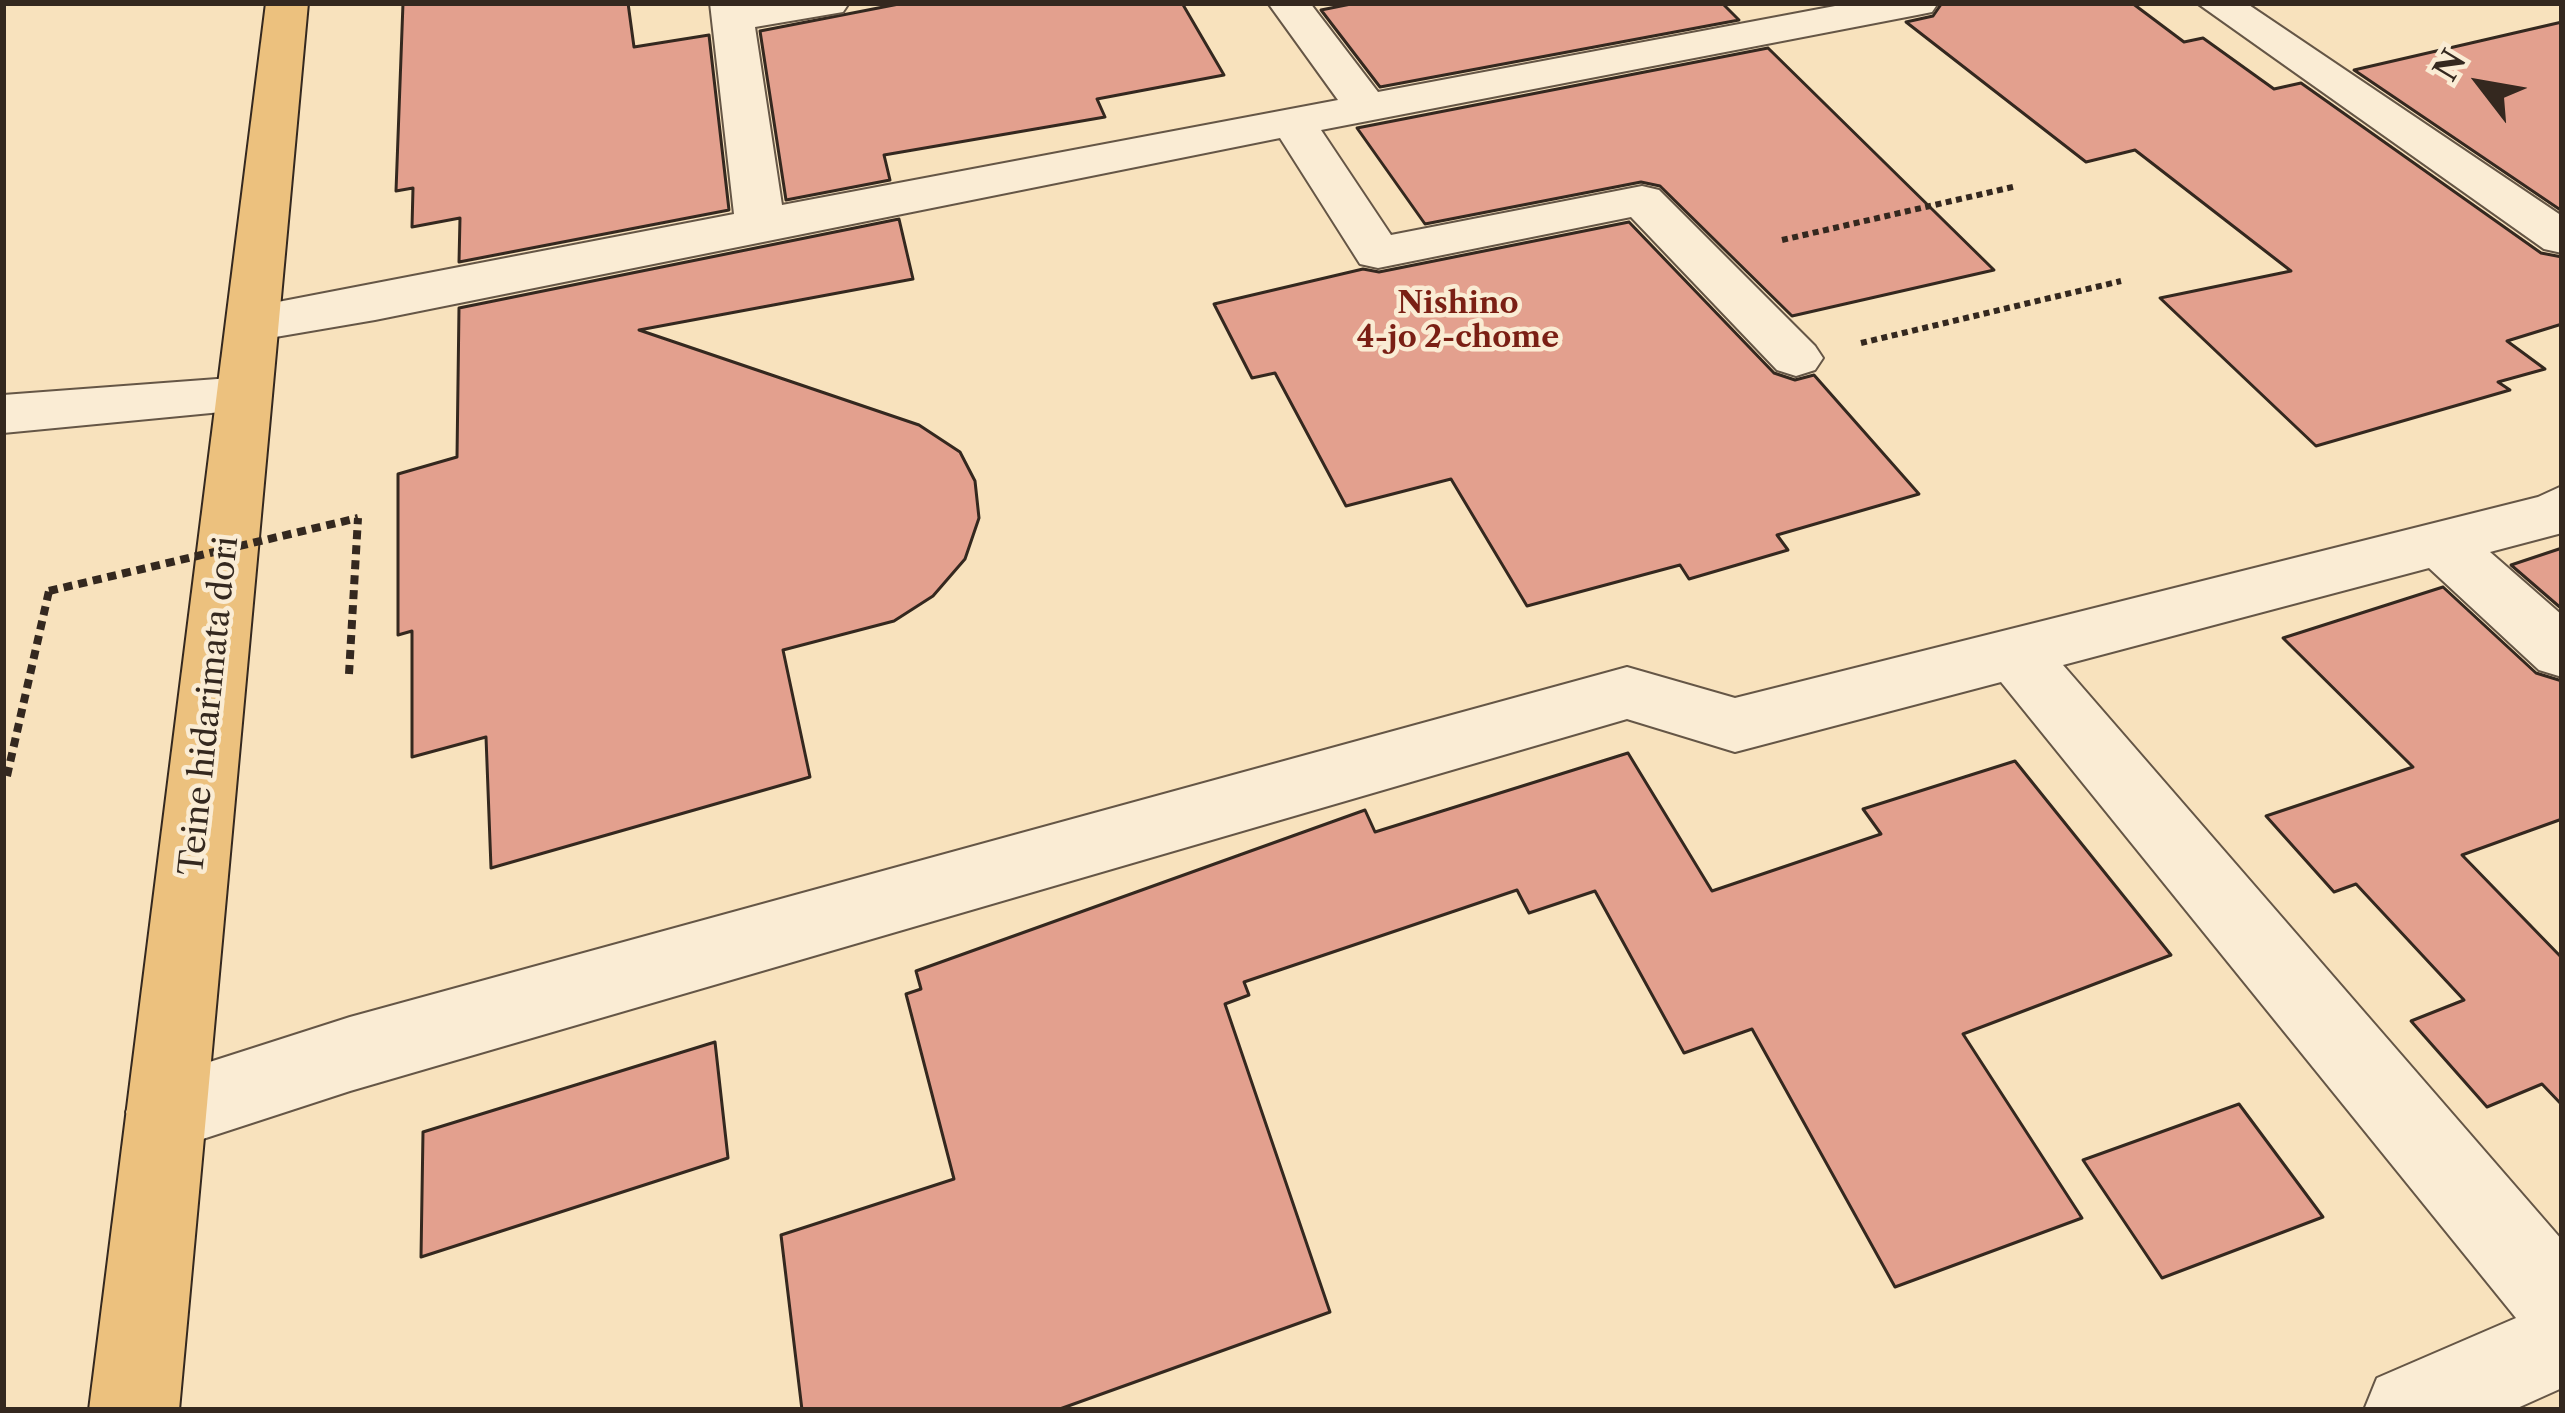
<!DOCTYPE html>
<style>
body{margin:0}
#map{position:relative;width:2565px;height:1413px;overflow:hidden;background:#f8e2bd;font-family:"Libre Caslon Text",serif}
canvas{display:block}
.frame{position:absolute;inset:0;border:6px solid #34281f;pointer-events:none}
.north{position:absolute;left:2421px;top:24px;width:120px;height:120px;-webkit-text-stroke:9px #faecd4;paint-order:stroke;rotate:301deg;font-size:33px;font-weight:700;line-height:48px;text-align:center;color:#34281f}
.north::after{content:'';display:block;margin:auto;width:42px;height:54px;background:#34281f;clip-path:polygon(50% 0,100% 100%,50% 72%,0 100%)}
</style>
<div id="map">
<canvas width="2565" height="1413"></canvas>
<div class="frame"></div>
<div class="north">N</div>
</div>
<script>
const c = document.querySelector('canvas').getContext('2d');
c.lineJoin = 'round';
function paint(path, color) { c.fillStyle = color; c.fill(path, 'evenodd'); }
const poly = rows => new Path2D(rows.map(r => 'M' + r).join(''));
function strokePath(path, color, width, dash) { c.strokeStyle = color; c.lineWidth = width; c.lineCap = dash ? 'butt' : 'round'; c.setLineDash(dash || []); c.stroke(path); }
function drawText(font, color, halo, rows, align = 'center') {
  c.font = font + ' "Libre Caslon Text",serif'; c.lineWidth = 9; c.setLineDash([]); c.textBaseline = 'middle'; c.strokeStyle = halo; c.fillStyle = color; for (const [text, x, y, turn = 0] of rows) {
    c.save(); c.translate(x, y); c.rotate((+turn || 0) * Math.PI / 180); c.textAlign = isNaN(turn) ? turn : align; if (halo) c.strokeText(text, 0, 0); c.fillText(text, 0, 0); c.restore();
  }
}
const building = poly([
 [403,3,628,3,634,47,709,35,729,210,459,262,460,218,412,227,413,188,396,191,403,3],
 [904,3,1182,3,1224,75,1097,99,1105,117,884,155,890,180,786,200,760,31,904,3],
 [1356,3,1722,3,1739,20,1380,87,1321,10,1356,3],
 [1942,3,2132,3,2184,42,2203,38,2274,89,2301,83,2541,253,2562,257,2562,324,2507,341,2545,369,2498,382,2510,390,2316,446,2160,298,2291,271,2135,150,2086,162,1906,22,1933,16,1942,3],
 [2562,22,2562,211,2354,70,2562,22],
 [1768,48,1994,270,1792,316,1660,186,1641,182,1425,224,1357,128,1768,48],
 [899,219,913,279,639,330,919,425,960,452,975,481,979,518,965,559,933,596,894,621,783,650,810,777,491,868,486,737,412,757,412,631,398,635,398,474,457,457,459,308,899,219],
 [1629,222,1774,373,1795,380,1814,375,1919,494,1777,535,1788,550,1689,579,1680,565,1527,606,1451,479,1346,506,1275,373,1252,378,1214,304,1363,269,1379,272,1629,222],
 [2562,548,2562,609,2511,565,2562,548],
 [2443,587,2536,673,2562,681,2562,819,2462,855,2562,958,2562,1105,2542,1084,2487,1107,2411,1021,2464,1000,2356,884,2334,892,2266,816,2413,767,2283,638,2443,587],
 [1628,753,1712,891,1881,834,1863,809,2015,761,2171,955,1963,1034,2082,1218,1895,1287,1752,1029,1684,1053,1595,891,1529,913,1517,890,1244,982,1249,995,1225,1004,1330,1312,1057,1410,802,1410,781,1235,954,1179,906,994,921,989,916,971,1365,810,1375,832,1628,753],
 [715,1042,728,1158,421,1257,423,1132,715,1042],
 [2239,1104,2323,1217,2162,1278,2083,1160,2239,1104]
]);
const pathFar1 = poly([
 [1782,240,2017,186],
 [1861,343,2121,281]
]);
const path = poly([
 [349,674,358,518],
 [7,776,49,591]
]);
const minor = poly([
 [710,3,849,3,843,12,755,27,782,205,1338,100,1268,3,1310,3,1378,92,1851,3,1938,3,1932,12,1917,15,1321,130,1391,235,1642,186,1659,190,1815,346,1823,358,1815,370,1796,376,1777,370,1631,217,1378,268,1360,264,1280,138,375,320,252,341,233,336,226,324,233,312,252,307,734,214,710,3],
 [2197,3,2246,3,2562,216,2562,253,2544,249,2197,3],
 [244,377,263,382,272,395,263,408,3,433,3,395,244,377],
 [2562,486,2562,533,2490,552,2562,615,2562,677,2539,670,2429,568,2063,665,2562,1240,2562,1388,2513,1410,2364,1410,2377,1378,2516,1318,2001,682,1735,752,1627,719,350,1091,166,1151,138,1139,126,1112,138,1085,350,1017,1627,667,1735,698,2538,497,2562,486]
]);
const primary = poly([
 [266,3,308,3,179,1410,89,1410,266,3]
]);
const pathBridge = poly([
 [49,591,358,518]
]);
const farNeighbourhoodnames = [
 ["Nishino",1458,304],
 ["4-jo 2-chome",1458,338]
];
const streetNames = [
 ["Teine hidarimata dori",210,706,-84]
];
paint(building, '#e3a08e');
strokePath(building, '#34281f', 3);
strokePath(minor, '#655646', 4);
strokePath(primary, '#34281f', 4);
strokePath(pathFar1, '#34281f', 6, [6, 4.5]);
strokePath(path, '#34281f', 8, [9, 6]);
paint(minor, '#faecd4');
paint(primary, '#ecc17e');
strokePath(pathBridge, '#34281f', 8, [9, 6]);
drawText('bold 30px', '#7a1f14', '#faecd4', farNeighbourhoodnames);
drawText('33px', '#34281f', '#faecd4', streetNames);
</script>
